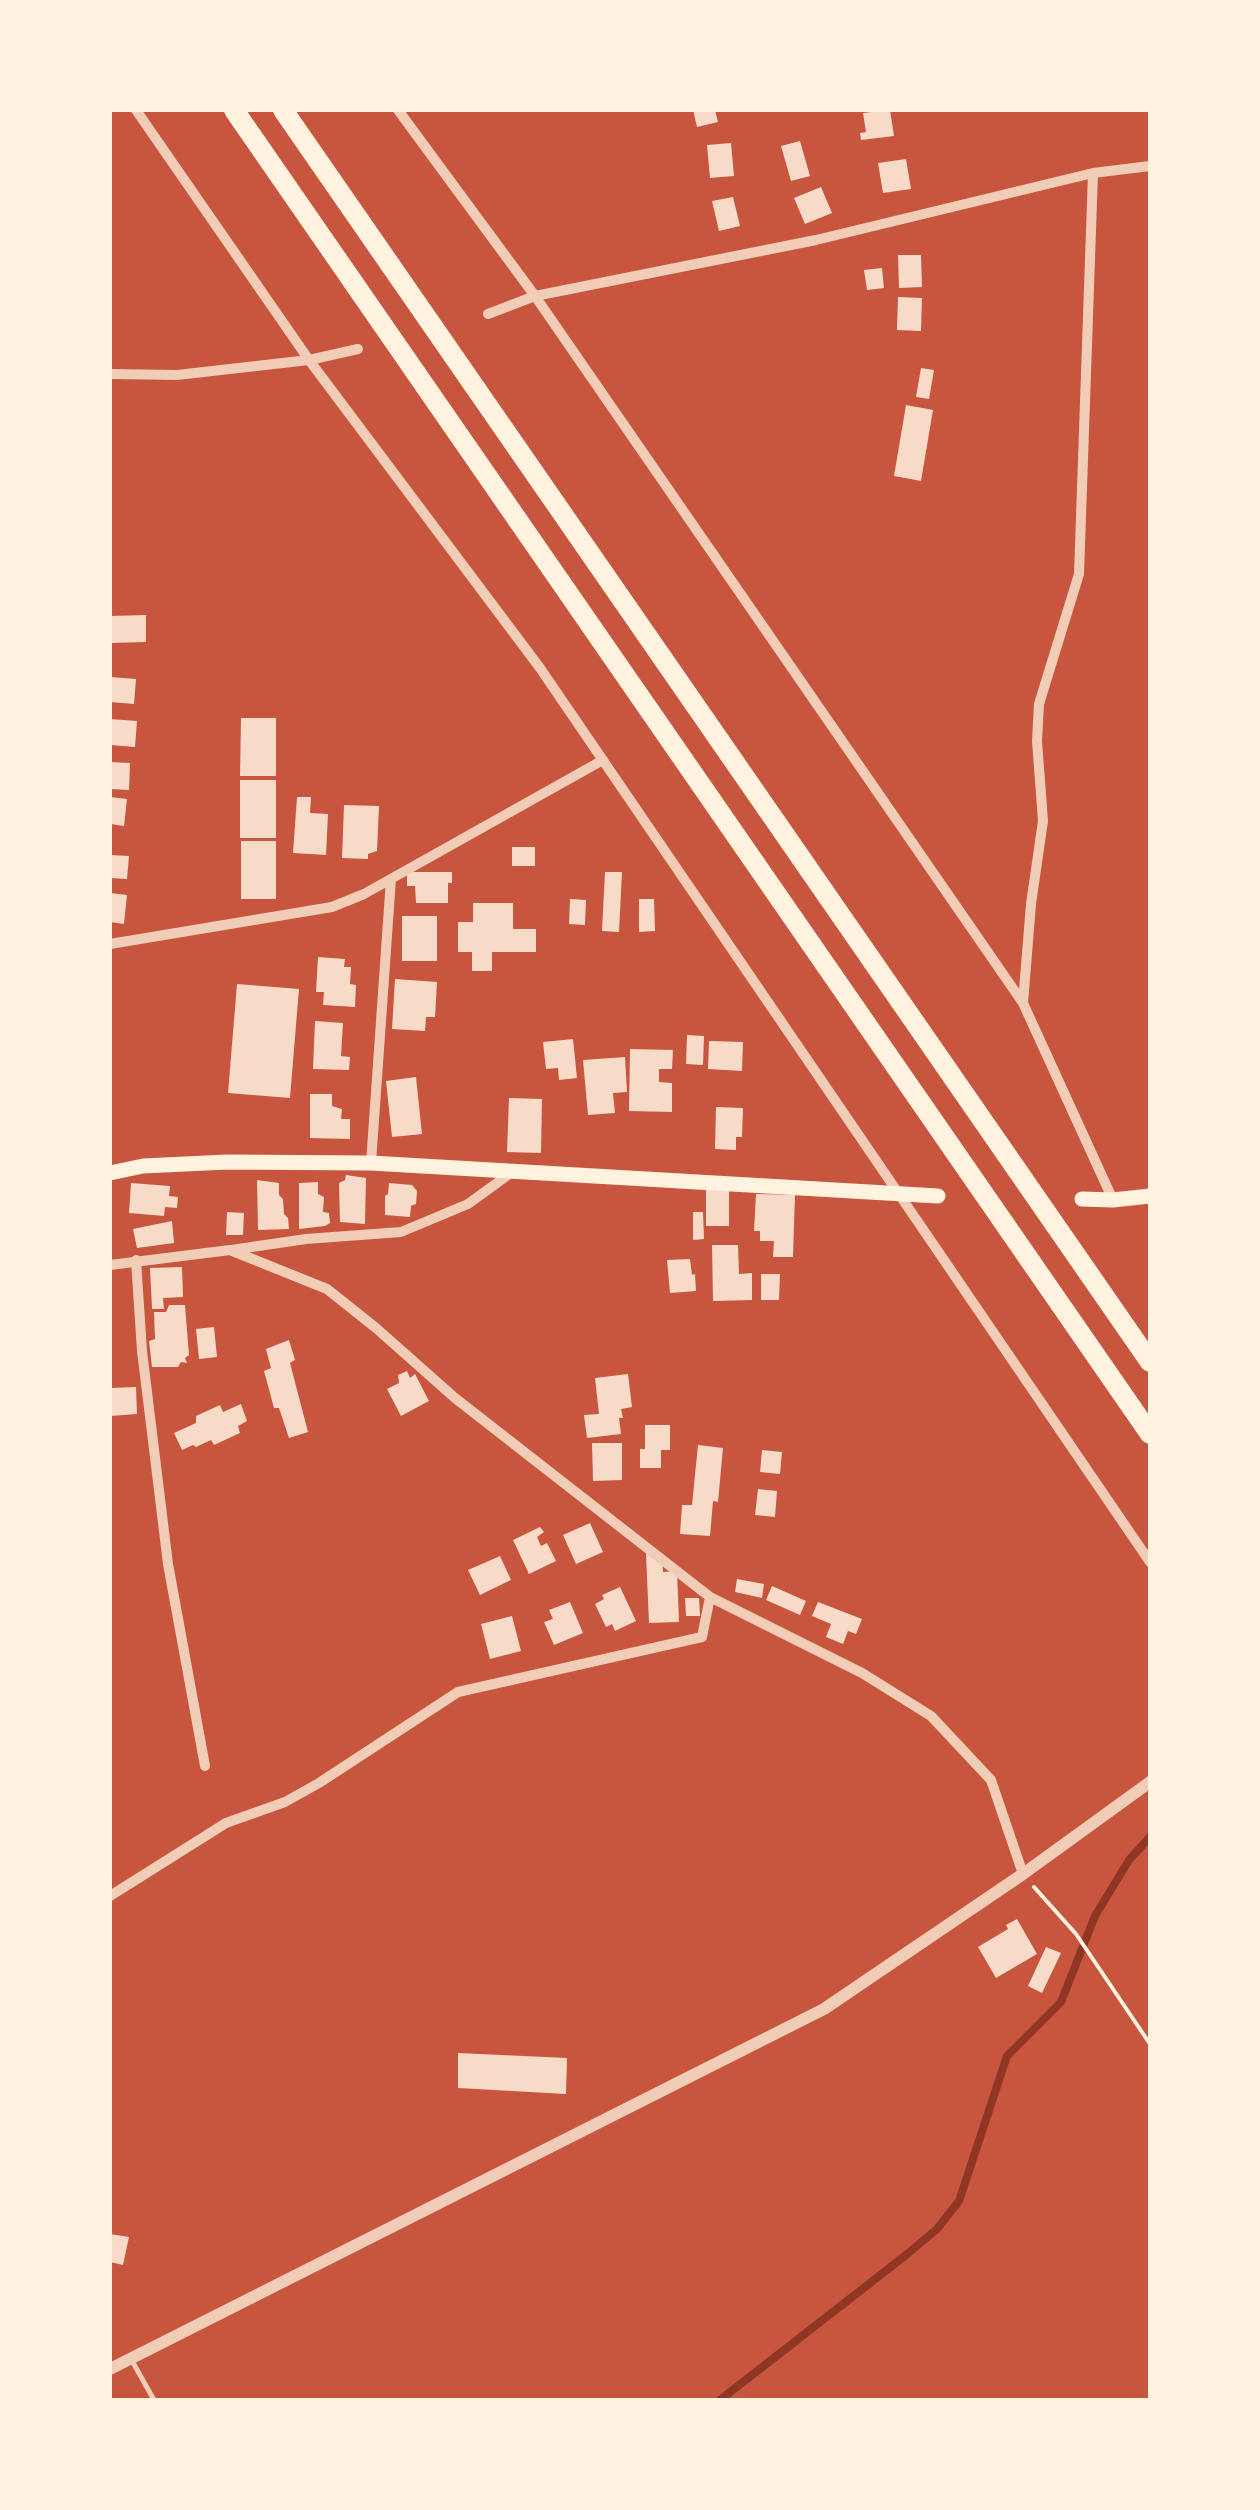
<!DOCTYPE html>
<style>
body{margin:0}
#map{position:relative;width:1260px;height:2510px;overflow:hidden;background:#c8553d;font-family:"Fira Sans Condensed",sans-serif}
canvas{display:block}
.frame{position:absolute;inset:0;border:112px solid #fff3e0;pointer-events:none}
</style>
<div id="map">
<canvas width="1260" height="2510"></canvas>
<div class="frame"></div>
</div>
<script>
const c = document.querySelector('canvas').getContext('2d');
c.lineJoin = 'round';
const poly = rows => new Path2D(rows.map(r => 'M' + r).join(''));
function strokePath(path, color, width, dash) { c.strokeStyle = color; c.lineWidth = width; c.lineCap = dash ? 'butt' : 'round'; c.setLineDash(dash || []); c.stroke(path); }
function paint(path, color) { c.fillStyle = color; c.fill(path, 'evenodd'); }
const stream = poly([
 [720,2400,906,2255,937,2229,959,2201,1007,2056,1061,2002,1095,1916,1129,1860,1150,1837]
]);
const building = poly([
 [693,110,715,110,718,122,697,127],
 [890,110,894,136,861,140,860,133,866,132,863,113],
 [800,141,810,176,791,181,781,146],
 [731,143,734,176,710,178,707,145],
 [906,159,911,189,883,193,878,163],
 [821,187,832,213,805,224,794,198],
 [733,197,740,226,719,231,712,201],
 [898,255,921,255,922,287,899,288],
 [882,268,884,288,867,290,864,270],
 [898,297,922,298,921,331,897,330],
 [921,368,934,370,929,399,916,397],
 [906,405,933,410,921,481,894,476],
 [146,615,146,642,110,643,110,616],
 [111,677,136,679,134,704,110,702],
 [241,718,276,718,276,776,240,776],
 [110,719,137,721,135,747,110,745],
 [110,762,130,763,129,790,110,789],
 [240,780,276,780,276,838,240,838],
 [110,797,127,799,124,826,110,824],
 [297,797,311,797,310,813,328,814,326,855,293,853],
 [344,805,379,806,377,851,368,854,368,859,342,858],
 [241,841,276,841,276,899,241,899],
 [512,847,535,847,535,866,512,866],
 [110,855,129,856,127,879,110,878],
 [407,872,452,872,452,883,448,883,448,903,416,903,415,886,407,886],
 [605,872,622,872,619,932,602,931],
 [110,893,127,895,124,924,110,922],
 [570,899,586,900,585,925,569,924],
 [639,899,654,899,655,931,639,932],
 [473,903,513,903,513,929,536,929,536,952,492,952,492,971,472,971,472,952,458,952,458,922,473,922],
 [402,916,437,916,437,961,402,961],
 [318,957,345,959,344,967,351,967,350,984,356,985,355,1007,323,1005,324,992,316,992],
 [395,979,437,982,435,1017,426,1017,425,1031,392,1029],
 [237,984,299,989,290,1098,228,1093],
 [315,1021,343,1023,341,1056,350,1057,349,1070,313,1069],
 [687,1035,704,1036,703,1065,686,1064],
 [573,1039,577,1078,559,1080,558,1068,546,1069,543,1042],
 [709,1041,743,1042,742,1071,708,1069],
 [630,1049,673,1050,672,1069,659,1069,659,1082,672,1083,672,1112,629,1111],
 [625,1057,627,1092,613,1093,615,1113,588,1115,583,1060],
 [416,1077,422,1134,392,1137,386,1081],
 [310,1094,332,1094,332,1106,342,1109,341,1119,350,1119,350,1139,310,1138],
 [509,1098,542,1099,541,1153,507,1152],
 [716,1107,743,1108,742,1137,736,1137,736,1150,715,1149],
 [346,1175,366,1178,365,1224,340,1222,339,1183,345,1180],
 [257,1180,279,1183,279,1195,283,1199,284,1214,288,1218,289,1229,258,1230],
 [318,1182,318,1194,324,1197,323,1212,329,1213,330,1223,325,1226,299,1229,299,1183],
 [131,1183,170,1186,169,1196,178,1197,177,1208,165,1207,164,1216,129,1213],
 [389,1183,412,1185,417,1191,416,1204,411,1206,410,1217,385,1215,385,1196,388,1194],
 [706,1189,729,1189,729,1226,706,1226],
 [756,1194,795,1195,793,1257,773,1257,774,1241,760,1241,760,1231,754,1231],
 [227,1212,244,1213,243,1235,226,1235],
 [693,1212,703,1212,704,1239,693,1240],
 [172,1221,174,1243,137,1248,133,1229],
 [712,1245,738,1245,739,1274,752,1273,752,1300,713,1301],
 [690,1259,692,1275,695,1274,696,1291,670,1293,667,1260],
 [182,1267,183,1297,163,1298,164,1309,152,1309,150,1268],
 [761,1274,780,1274,779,1300,761,1300],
 [169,1305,185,1305,189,1355,185,1358,187,1363,181,1362,178,1367,152,1367,149,1341,155,1339,154,1312,166,1312],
 [214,1327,217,1357,199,1359,196,1329],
 [289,1340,295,1360,290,1363,308,1432,289,1438,279,1408,274,1408,264,1371,271,1368,266,1349],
 [407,1371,410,1378,415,1374,429,1401,401,1416,387,1389,399,1383,398,1375],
 [628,1374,632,1407,621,1409,623,1418,619,1418,621,1434,587,1438,584,1415,599,1414,595,1378],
 [136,1387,137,1414,110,1416,110,1388],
 [241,1404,247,1421,238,1426,240,1433,214,1445,211,1440,196,1447,193,1445,182,1450,174,1433,196,1423,196,1416,220,1405,223,1412],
 [645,1425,670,1425,670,1450,661,1450,661,1468,640,1468,640,1449,645,1449],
 [592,1443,622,1443,622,1480,593,1481],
 [698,1445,723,1448,718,1502,713,1501,710,1536,680,1534,682,1505,692,1505],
 [762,1450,782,1452,780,1474,760,1472],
 [758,1489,777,1491,775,1517,755,1515],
 [590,1523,603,1552,576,1564,563,1535],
 [540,1527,544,1532,537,1537,541,1546,547,1543,556,1561,529,1574,513,1540],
 [646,1554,662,1554,663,1572,677,1571,679,1622,649,1623],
 [500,1556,511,1580,480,1595,468,1570],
 [737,1579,764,1584,762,1598,735,1592],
 [772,1586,806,1601,800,1615,766,1600],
 [620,1587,636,1621,615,1631,612,1624,606,1627,595,1604,604,1599,602,1595],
 [685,1598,699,1598,700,1616,686,1616],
 [570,1602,583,1633,554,1645,544,1622,553,1619,549,1610],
 [818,1602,862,1619,856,1634,848,1631,843,1644,826,1637,831,1624,812,1616],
 [512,1616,521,1651,490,1659,481,1624],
 [1017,1919,1037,1954,996,1978,978,1947,1008,1929,1006,1925],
 [1046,1947,1061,1953,1042,1993,1028,1986],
 [458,2053,567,2058,566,2094,458,2088],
 [110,2234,129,2237,123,2265,110,2262]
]);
const path = poly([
 [1034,1887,1076,1934,1150,2044]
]);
const service = poly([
 [131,2359,154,2400]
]);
const minor = poly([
 [136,110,309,360,540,668,1150,1562],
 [398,110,535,296,1023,1003,1113,1200],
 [488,314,535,296,816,240,1093,173,1150,166],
 [110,374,177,375,309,360,358,349],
 [110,944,332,907,364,894,603,760],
 [1023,1003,1031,904,1043,821,1037,741,1039,704,1079,574,1093,173],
 [371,1163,391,879],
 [231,1250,306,1239,401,1232,468,1204,512,1172],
 [136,1260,142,1351,168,1564,205,1766],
 [110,1265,230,1250,327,1289,376,1328,455,1398,710,1597,862,1673,931,1716,991,1780,1023,1874],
 [110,1896,226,1823,285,1802,319,1783,458,1692,702,1637,710,1597]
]);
const tertiary = poly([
 [110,2369,824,2009,1023,1874,1150,1782]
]);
const secondary = poly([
 [110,1173,143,1166,227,1162,371,1163,938,1196],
 [1082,1199,1113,1200,1150,1196]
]);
const motorway = poly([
 [234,110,1150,1434],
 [283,110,1150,1362]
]);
strokePath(stream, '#8f3625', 8);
paint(building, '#f7dbc8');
strokePath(path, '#fff3e0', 4);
strokePath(service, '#f1ccb7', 5);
strokePath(minor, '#f1ccb7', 10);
strokePath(tertiary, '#f1ccb7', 12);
strokePath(secondary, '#fff3e0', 15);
strokePath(motorway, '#fff3e0', 20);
</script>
